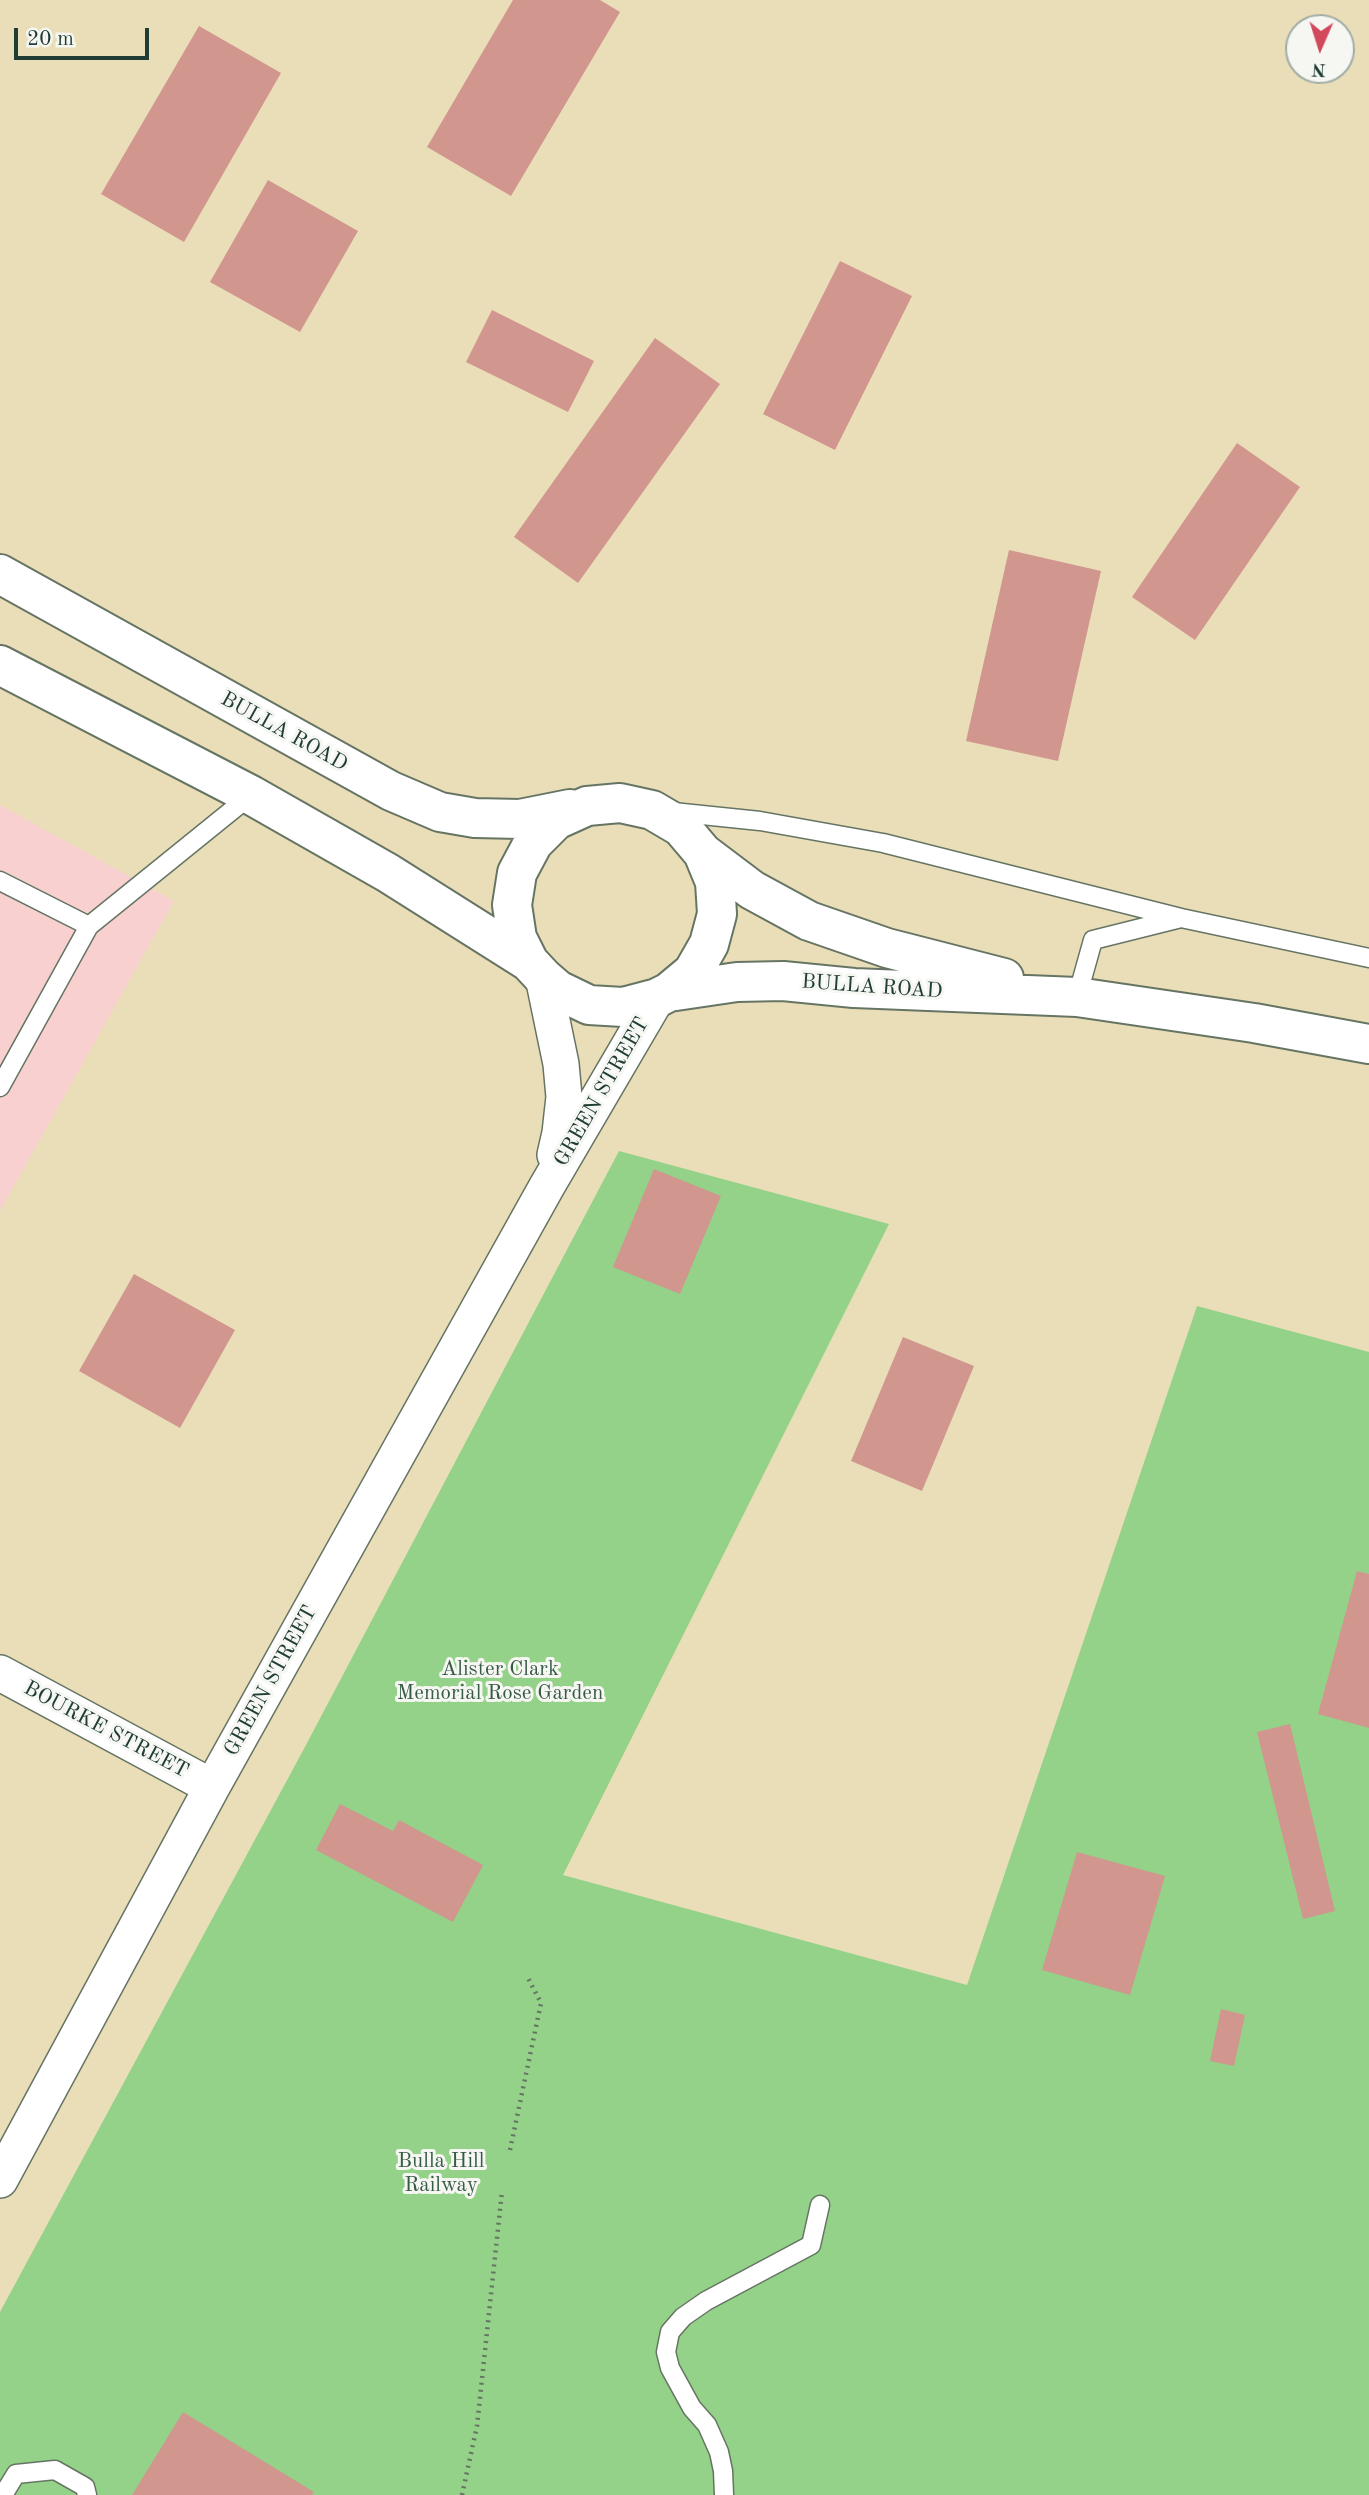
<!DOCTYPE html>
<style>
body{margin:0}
#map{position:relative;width:1369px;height:2495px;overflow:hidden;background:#eadeb9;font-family:"Old Standard TT",serif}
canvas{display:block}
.north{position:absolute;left:1285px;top:14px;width:70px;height:70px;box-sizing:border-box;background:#f6f6f2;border:2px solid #a0aca6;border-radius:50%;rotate:183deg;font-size:19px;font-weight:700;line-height:28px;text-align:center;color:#1f3d34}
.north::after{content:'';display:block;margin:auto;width:24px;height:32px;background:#d1495b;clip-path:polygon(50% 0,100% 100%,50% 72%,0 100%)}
.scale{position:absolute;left:14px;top:28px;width:135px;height:32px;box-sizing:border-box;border:4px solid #1f3d34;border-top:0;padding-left:9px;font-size:21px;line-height:24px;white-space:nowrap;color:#1f3d34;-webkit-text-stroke:5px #f6f6f2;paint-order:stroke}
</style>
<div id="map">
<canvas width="1369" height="2495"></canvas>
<div class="north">N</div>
<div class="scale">20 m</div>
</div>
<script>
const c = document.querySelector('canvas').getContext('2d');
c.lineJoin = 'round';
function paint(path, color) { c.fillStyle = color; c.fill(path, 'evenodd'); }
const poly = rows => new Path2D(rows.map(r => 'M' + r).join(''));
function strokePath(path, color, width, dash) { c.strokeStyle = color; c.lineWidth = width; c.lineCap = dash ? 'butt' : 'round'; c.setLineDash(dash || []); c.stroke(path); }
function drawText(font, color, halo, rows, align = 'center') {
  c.font = font + ' "Old Standard TT",serif'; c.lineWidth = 6; c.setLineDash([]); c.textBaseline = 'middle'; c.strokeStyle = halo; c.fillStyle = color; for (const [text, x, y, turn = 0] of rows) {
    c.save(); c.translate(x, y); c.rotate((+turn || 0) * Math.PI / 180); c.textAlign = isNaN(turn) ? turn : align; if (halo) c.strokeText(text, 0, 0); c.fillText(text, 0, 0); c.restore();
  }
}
const built = poly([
 [0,805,174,901,0,1211]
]);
const green = poly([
 [619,1151,889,1224,563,1875,967,1985,1197,1306,1369,1352,1369,2495,0,2495,0,2312,306,1745]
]);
const building = poly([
 [513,0,600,0,620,12,511,196,427,147],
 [199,26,281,73,184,242,101,194],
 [268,180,358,231,300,332,210,282],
 [840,261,912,296,835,450,763,414],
 [492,310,594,361,568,412,466,362],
 [655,338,720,384,578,583,514,537],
 [1237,443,1300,487,1195,640,1132,597],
 [1009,550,1101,571,1058,761,966,741],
 [654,1169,721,1196,680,1294,613,1267],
 [134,1274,235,1330,180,1428,79,1371],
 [903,1337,974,1366,922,1491,851,1461],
 [1357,1571,1369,1574,1369,1728,1318,1714],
 [1290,1724,1335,1911,1303,1919,1257,1732],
 [340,1804,393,1831,399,1820,483,1865,453,1922,316,1850],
 [1077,1852,1165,1876,1130,1995,1042,1970],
 [1221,2009,1245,2015,1234,2066,1210,2061],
 [183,2412,314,2492,312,2495,132,2495]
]);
const path = poly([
 [510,2150,541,2003,528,1978],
 [462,2495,477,2426,502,2191]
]);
const lane = poly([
 [673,812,760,821,883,843,1181,918],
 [0,881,89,926,251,795],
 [1077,997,1093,940,1181,918,1369,958],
 [0,1087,89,926],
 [3,2495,16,2474,55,2470,85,2487,87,2495],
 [724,2495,723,2471,719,2452,707,2425,692,2408,670,2368,666,2352,670,2332,683,2317,706,2301,811,2245,820,2205]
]);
const street = poly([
 [543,977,561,1064,564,1097,560,1133,555,1155],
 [0,1673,212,1787],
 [0,2180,212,1787,547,1186,657,998]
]);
const primary = poly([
 [0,574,391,791,440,812,475,818,520,819,570,809],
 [0,665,251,795,388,873,529,962],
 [703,853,752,890,809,921,887,948,1004,978],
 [669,992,693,972,709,944,717,914,715,882,703,853,681,827,652,810,620,803,587,806,556,820,533,843,517,873,512,905,517,938,529,962,543,977,558,990,589,1005,623,1007,657,998,669,992,737,982,783,981,854,988,1077,997,1254,1023,1369,1044]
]);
const streetNames = [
 ["BULLA ROAD",284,732,29],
 ["BULLA ROAD",872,987,4],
 ["GREEN STREET",602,1092,-60],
 ["GREEN STREET",271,1681,-61],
 ["BOURKE STREET",106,1730,28]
];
const parkNames = [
 ["Alister Clark",500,1669],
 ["Memorial Rose Garden",500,1693],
 ["Bulla Hill",441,2161],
 ["Railway",441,2185]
];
paint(built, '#f7d0cf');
paint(green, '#93d288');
paint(building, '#d1968e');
strokePath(lane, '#667563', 21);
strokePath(street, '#667563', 38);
strokePath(primary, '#667563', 42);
strokePath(path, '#667563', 4.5, [2, 5]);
strokePath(lane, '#fff', 18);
strokePath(street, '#fff', 35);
strokePath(primary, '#fff', 38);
drawText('21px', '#1f3d34', '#f6f6f2', streetNames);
drawText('21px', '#365b45', '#f6f6f2', parkNames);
</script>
